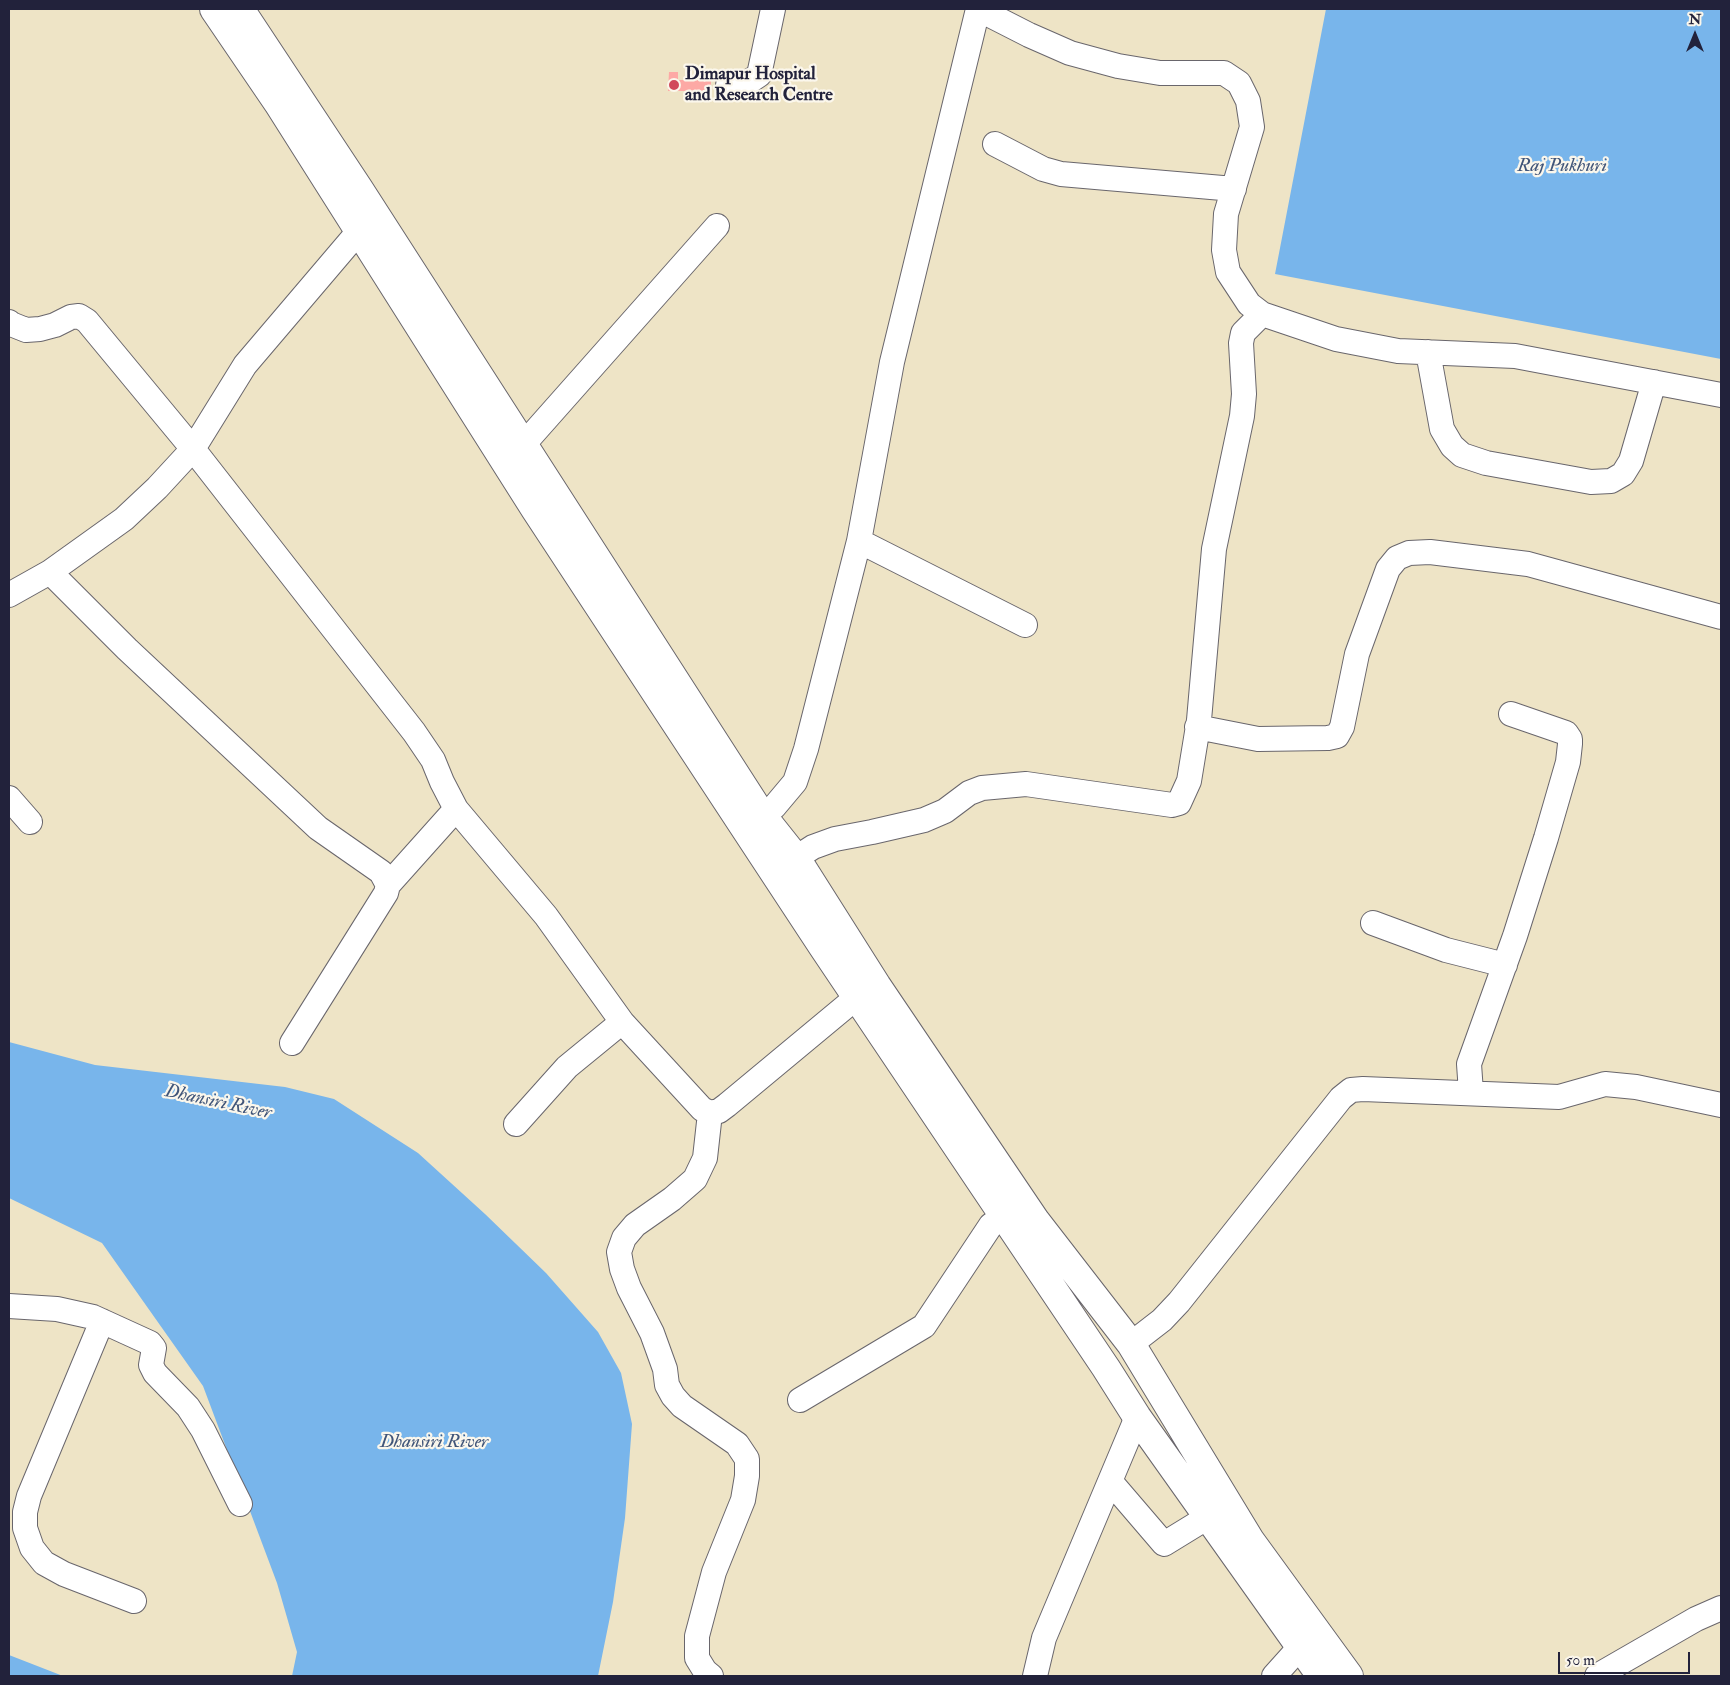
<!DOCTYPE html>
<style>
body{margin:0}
#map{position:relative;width:1730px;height:1685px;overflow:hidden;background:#eee4c6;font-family:"IM FELL Double Pica",serif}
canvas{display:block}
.frame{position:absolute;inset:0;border:10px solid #22223b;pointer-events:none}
.north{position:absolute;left:1670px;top:10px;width:50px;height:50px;-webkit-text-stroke:4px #fbf7ec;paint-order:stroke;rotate:0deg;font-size:14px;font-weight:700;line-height:20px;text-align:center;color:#22223b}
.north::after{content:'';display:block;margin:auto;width:18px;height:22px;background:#22223b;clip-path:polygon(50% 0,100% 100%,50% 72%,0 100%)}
.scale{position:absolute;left:1558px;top:1652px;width:132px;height:22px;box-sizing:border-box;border:2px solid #22223b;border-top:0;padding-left:6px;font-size:15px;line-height:18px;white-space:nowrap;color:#22223b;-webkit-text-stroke:4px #fbf7ec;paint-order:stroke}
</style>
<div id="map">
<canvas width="1730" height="1685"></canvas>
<div class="frame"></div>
<div class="north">N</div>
<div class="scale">50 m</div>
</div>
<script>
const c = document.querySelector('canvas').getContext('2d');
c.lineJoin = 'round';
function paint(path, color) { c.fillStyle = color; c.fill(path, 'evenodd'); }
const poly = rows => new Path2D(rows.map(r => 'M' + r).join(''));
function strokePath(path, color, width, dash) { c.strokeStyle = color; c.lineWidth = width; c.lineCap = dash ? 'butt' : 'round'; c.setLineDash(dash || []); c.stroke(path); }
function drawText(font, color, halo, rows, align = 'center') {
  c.font = font + ' "IM FELL Double Pica",serif'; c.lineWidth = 4.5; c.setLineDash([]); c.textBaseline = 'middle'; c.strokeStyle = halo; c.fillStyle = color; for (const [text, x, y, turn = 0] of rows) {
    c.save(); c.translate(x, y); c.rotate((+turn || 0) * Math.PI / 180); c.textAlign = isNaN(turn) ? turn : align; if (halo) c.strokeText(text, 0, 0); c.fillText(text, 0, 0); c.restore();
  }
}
const water = poly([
 [1326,9,1721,9,1721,359,1275,274],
 [9,1042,95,1065,285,1087,334,1099,418,1153,485,1214,546,1273,598,1332,621,1373,632,1424,625,1518,613,1602,598,1676,292,1676,297,1652,277,1583,203,1386,102,1243,9,1198],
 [9,1655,63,1676,9,1676]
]);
const building = poly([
 [669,72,678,72,678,80,711,80,711,91,668,91]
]);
const minor = poly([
 [978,9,1029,35,1070,53,1118,66,1160,73,1224,73,1239,83,1248,101,1252,127,1226,214,1224,250,1228,272,1249,304,1262,314,1336,339,1398,351,1515,356,1721,395],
 [728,85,747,83,759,75,773,9],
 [995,144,1043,169,1061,174,1234,189],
 [359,231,245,365,193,449,414,732,433,760,442,782,456,809,546,916,622,1022,702,1109,710,1113,719,1111,727,1105,857,997],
 [9,322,11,324,26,330,40,329,55,325,71,317,79,316,87,321,193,449,157,488,124,519,50,572,9,595],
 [1428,352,1442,429,1452,446,1462,455,1486,463,1591,482,1611,481,1623,474,1631,461,1654,382],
 [523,445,717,226],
 [859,541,1025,625],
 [50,572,127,649,318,828,381,872,388,885,386,893,292,1043],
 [1197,727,1258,739,1328,738,1337,736,1342,727,1357,654,1388,569,1397,558,1409,553,1430,552,1528,564,1721,617],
 [9,798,30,822],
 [761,814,774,807,795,782,806,749,859,541,892,362,978,9],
 [796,858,813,847,835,839,872,832,924,820,945,811,969,793,982,788,1026,784,1172,805,1179,803,1189,781,1199,720,1214,549,1242,416,1244,394,1241,343,1243,333,1262,314],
 [388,885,456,809],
 [1373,923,1446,950,1505,965],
 [1471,1092,1469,1064,1515,936,1546,838,1568,762,1570,744,1570,739,1566,733,1511,714],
 [710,1113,705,1158,695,1179,672,1199,635,1225,624,1238,619,1252,622,1269,629,1288,652,1333,665,1369,667,1385,673,1396,682,1406,737,1444,747,1459,747,1476,743,1500,714,1572,697,1636,697,1658,705,1671,711,1676],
 [516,1124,567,1067,622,1022],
 [9,1306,57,1309,93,1317,150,1343,154,1348,151,1365,155,1373,188,1407,203,1430,240,1504],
 [102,1321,29,1496,25,1512,25,1528,32,1548,44,1563,64,1574,134,1601],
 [1131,1344,1162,1320,1179,1302,1341,1098,1351,1090,1363,1089,1559,1097,1605,1084,1636,1087,1721,1105],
 [800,1400,924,1326,991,1225,1004,1216],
 [1110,1481,1164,1544,1208,1517],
 [1035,1676,1044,1638,1137,1417],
 [1274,1676,1300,1647],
 [1597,1676,1696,1619,1721,1608]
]);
const major = poly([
 [214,9,278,103,535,509,823,947,1106,1368,1137,1417,1321,1676],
 [240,9,359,189,761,814,796,858,877,986,1035,1220,1131,1344,1250,1540,1349,1676]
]);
const markers = [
 [674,85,6,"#d1495b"]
];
const poiNames = [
 ["Dimapur Hospital",685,75],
 ["and Research Centre",685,96]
];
const waterNames = [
 ["Raj Pukhuri",1562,167],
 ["Dhansiri River",218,1103,12],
 ["Dhansiri River",434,1443]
];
paint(water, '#78b5eb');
paint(building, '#fda9a5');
strokePath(minor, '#69666c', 26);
strokePath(major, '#69666c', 30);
strokePath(minor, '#fff', 24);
strokePath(major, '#fff', 28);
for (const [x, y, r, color] of markers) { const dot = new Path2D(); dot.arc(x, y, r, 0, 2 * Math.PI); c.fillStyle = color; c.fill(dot); strokePath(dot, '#fbf7ec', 2); }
drawText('bold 18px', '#22223b', '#fbf7ec', poiNames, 'left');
drawText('italic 19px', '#405579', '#fbf7ec', waterNames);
</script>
